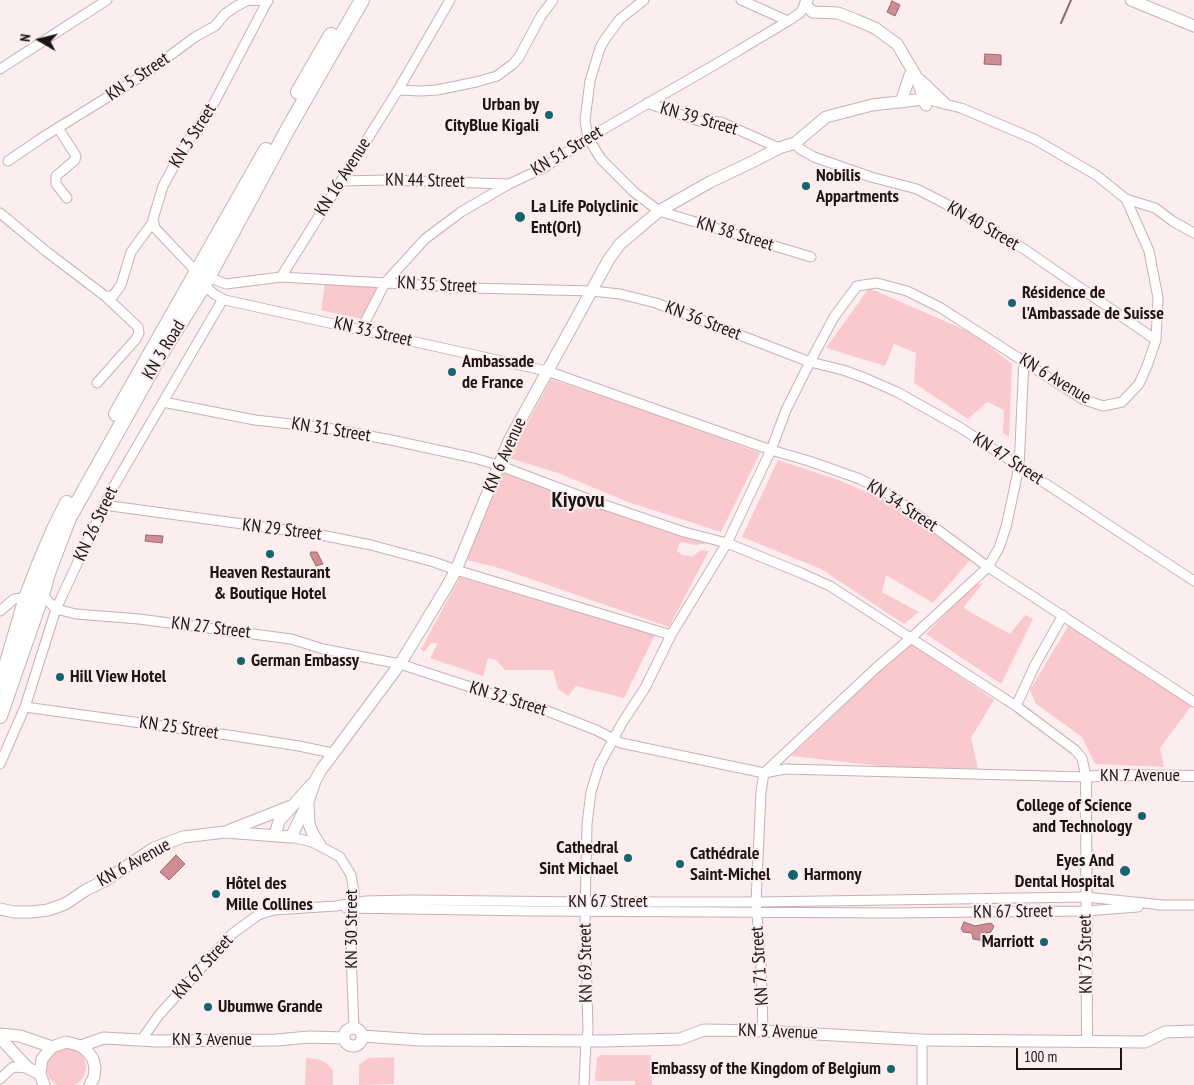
<!DOCTYPE html>
<meta charset="utf-8">
<style>
body{margin:0}
#map{position:relative;width:1194px;height:1085px;overflow:hidden;background:#fcedee;font-family:"PT Sans Narrow",sans-serif}
canvas{display:block}
.north{position:absolute;left:15px;top:15px;width:50px;height:50px;-webkit-text-stroke:4px #fcedee;paint-order:stroke;rotate:278deg;font-size:14px;font-weight:700;line-height:20px;text-align:center;color:#1c1415}
.north::after{content:'';display:block;margin:auto;width:18px;height:22px;background:#1c1415;clip-path:polygon(50% 0,100% 100%,50% 72%,0 100%)}
.scale{position:absolute;left:1016px;top:1048px;width:106px;height:22px;box-sizing:border-box;border:2px solid #1c1415;border-top:0;padding-left:6px;font-size:15px;line-height:18px;white-space:nowrap;color:#1c1415;-webkit-text-stroke:4px #fcedee;paint-order:stroke}
</style>
<div id="map">
<canvas width="1194" height="1085"></canvas>
<div class="north">N</div>
<div class="scale">100 m</div>
</div>
<script>
const c = document.querySelector('canvas').getContext('2d');
c.lineJoin = 'round';
function paint(path, color) { c.fillStyle = color; c.fill(path, 'evenodd'); }
const poly = rows => new Path2D(rows.map(r => 'M' + r).join(''));
function strokePath(path, color, width, dash) { c.strokeStyle = color; c.lineWidth = width; c.lineCap = dash ? 'butt' : 'round'; c.setLineDash(dash || []); c.stroke(path); }
function drawText(font, color, halo, rows, align = 'center') {
  c.font = font + ' "PT Sans Narrow",sans-serif'; c.lineWidth = 4; c.setLineDash([]); c.textBaseline = 'middle'; c.strokeStyle = halo; c.fillStyle = color; for (const [text, x, y, turn = 0] of rows) {
    c.save(); c.translate(x, y); c.rotate((+turn || 0) * Math.PI / 180); c.textAlign = isNaN(turn) ? turn : align; if (halo) c.strokeText(text, 0, 0); c.fillText(text, 0, 0); c.restore();
  }
}
const green = poly([
 [325,283,378,285,361,319,321,310],
 [869,288,974,334,1012,364,1009,437,1003,433,1004,410,987,402,968,419,914,383,916,353,894,344,885,366,826,348],
 [551,379,660,416,760,453,721,532,628,502,558,473,509,458],
 [778,460,836,479,895,504,939,538,971,559,933,603,886,575,882,592,919,612,904,624,821,569,742,537],
 [503,473,571,497,569,507,581,510,587,502,708,543,696,545,680,542,677,551,682,555,693,556,701,550,709,551,669,627,499,568,467,560],
 [460,577,655,635,624,698,576,686,568,696,558,689,553,670,505,670,496,660,488,658,483,676,430,658,438,643,431,643,424,652,421,649],
 [983,583,963,608,1010,634,1025,615,1033,619,1001,684,926,634,973,585],
 [1070,623,1192,705,1160,748,1164,767,1095,764,1082,737,1036,704,1030,690],
 [912,644,994,700,971,738,978,769,890,767,791,756,881,670],
 '46 1067a20 20 0 1 1 40 0a20 20 0 1 1-40 0Z',
 [601,1055,651,1055,652,1085,635,1085,635,1081,595,1081,597,1058],
 [394,1057,394,1084,359,1085,359,1065,364,1061,369,1058],
 [306,1058,321,1060,326,1063,333,1070,333,1085,305,1085]
]);
const water = poly([
 [892,1,900,5,895,16,887,12,892,1],
 [985,54,1001,55,1001,65,984,64,985,54],
 [146,535,163,536,162,543,145,541,146,535],
 [311,552,317,552,323,564,316,566,310,554,311,552],
 [176,855,185,864,169,880,160,872,176,855],
 [964,922,975,926,991,923,994,926,991,932,986,933,985,941,973,939,972,933,963,932,961,929,964,922]
]);
const stream = poly([
 [1061,23,1071,0]
]);
const minor = poly([
 [268,0,214,103,186,144,163,186,153,219,155,228,191,266,204,285,214,294,225,300,547,371,771,450,809,461,860,479,892,496,988,567,1194,702],
 [644,0,620,19,605,39,600,48,590,81,585,120,588,138,601,159,634,192,659,211,811,257],
 [741,0,788,21],
 [0,69,107,0],
 [398,90,421,91,437,90,476,82,497,76,513,64,519,57,541,16,553,0],
 [647,103,699,121,721,122,779,148],
 [58,128,76,156,75,160,56,176,56,184,67,198],
 [795,143,800,149,814,157,871,177,917,189,946,204,1024,249,1156,340],
 [8,161,43,137,145,74,195,37,215,26,225,14,235,7,248,0,268,1],
 [341,181,387,180,508,184],
 [1126,199,1155,208,1174,222,1194,233],
 [0,213,47,252,105,296,138,327,139,333,136,339,97,383],
 [206,276,226,284,281,277,473,288,592,291,620,294,656,303,810,362,843,370,865,378,897,392,961,428,1194,581],
 [281,277,398,90,450,0],
 [105,296,113,296,121,285,131,252,153,222],
 [361,330,385,283,425,239,461,212,509,184,545,167,588,138,716,64,788,21,800,13,805,5],
 [104,505,316,534,371,545,434,562,456,570,671,635],
 [0,611,14,599,42,595,56,609,76,614,139,619,291,639,323,649,400,664,507,699,542,709,596,730,621,743,764,773,785,769,1086,777,1082,758,1075,750,1016,706,830,586,801,573,727,543,684,532,593,501,498,465,474,458,391,440,327,428,255,420,163,402],
 [1016,706,1035,665,1063,615],
 [25,707,228,735,299,746,332,753],
 [0,764,25,707,56,609,111,491,223,299],
 [291,837,312,842,333,853,340,857,351,875,354,892,351,952,354,1029],
 [1159,905,1194,905],
 [346,908,531,911,889,913,1086,911,1138,907],
 [763,1031,761,963,756,902,761,792,764,773,876,668,911,638,988,567,999,548,1006,527,1019,467,1024,361],
 [142,1039,159,1015,232,934,258,915,274,910,336,906,366,901,410,900,585,902,756,902,1086,897,1163,905],
 [922,1040,922,1085],
 [0,1079,13,1067,28,1068],
 [584,1085,586,1041,588,1031,585,911,587,824,591,792,599,766,622,723,645,688,671,635,727,543,771,450,786,410,810,362,834,317,857,286,877,283,907,291,941,308,1082,399,1103,406,1122,402,1139,384,1147,366,1156,340,1158,298,1149,251,1126,199,1096,175,1034,139,961,108,925,99]
]);
const tertiary = poly([
 [1087,1041,1086,777,1107,775,1194,776]
]);
const secondary = poly([
 [807,0,805,5,813,12,838,13,856,20,875,28,897,44,916,76,926,105],
 [1131,0,1194,26],
 [920,80,944,103],
 [901,102,910,75],
 [308,805,309,824,313,834,320,845],
 [230,830,291,806],
 [275,835,279,821,312,784],
 [0,909,14,912,32,912,48,910,65,904,86,890,106,880,154,848,183,837,225,832,291,837,308,802,315,781,321,770,400,664,446,588,456,570,509,441,609,259,620,244,659,211,710,182,754,161,779,148,795,143,826,117,872,105,925,99],
 '344 1037a9 9 0 1 1 18 0a9 9 0 1 1-18 0Z',
 [0,1034,20,1036,52,1047],
 [362,1036,420,1040,603,1041,680,1039,704,1030,763,1031,922,1040,1145,1042,1165,1032,1194,1031],
 [0,1038,28,1068,40,1074],
 [81,1046,104,1038,156,1041,277,1040,309,1037,344,1038],
 [44,1085,40,1074,42,1059,52,1047,66,1042,81,1046,88,1052,93,1059,95,1068,94,1077,90,1085]
]);
const trunk = poly([
 [298,92,331,35],
 [116,414,266,150],
 [0,686,26,598,39,564,54,529,67,503],
 [0,716,42,595,48,573,69,518,159,357,204,285,289,127,362,0]
]);
const markers = [
 [549,115,5,"#18646e"],
 [806,186,5,"#18646e"],
 [520,217,6,"#18646e"],
 [1012,303,5,"#18646e"],
 [452,372,5,"#18646e"],
 [270,554,5,"#18646e"],
 [241,661,5,"#18646e"],
 [60,677,5,"#18646e"],
 [1142,816,5,"#18646e"],
 [628,858,5,"#18646e"],
 [680,864,5,"#18646e"],
 [1125,871,6,"#18646e"],
 [793,875,6,"#18646e"],
 [216,894,5,"#18646e"],
 [1044,942,5,"#18646e"],
 [208,1007,5,"#18646e"],
 [891,1069,5,"#18646e"]
];
const streetNames = [
 ["KN 5 Street",138,77,-34],
 ["KN 39 Street",699,119,16],
 ["KN 3 Street",193,136,-58],
 ["KN 51 Street",567,151,-31],
 ["KN 16 Avenue",343,177,-58],
 ["KN 44 Street",425,181,1],
 ["KN 40 Street",983,226,30],
 ["KN 38 Street",735,234,17],
 ["KN 35 Street",437,285,3],
 ["KN 36 Street",703,321,21],
 ["KN 33 Street",373,332,13],
 ["KN 3 Road",164,350,-59],
 ["KN 6 Avenue",1055,379,31],
 ["KN 31 Street",331,430,9],
 ["KN 6 Avenue",505,455,-66],
 ["KN 47 Street",1008,459,33],
 ["KN 34 Street",902,506,33],
 ["KN 26 Street",96,524,-65],
 ["KN 29 Street",282,530,7],
 ["KN 27 Street",211,628,7],
 ["KN 32 Street",508,699,17],
 ["KN 25 Street",179,728,8],
 ["KN 7 Avenue",1140,776],
 ["KN 6 Avenue",134,863,-29],
 ["KN 67 Street",608,902],
 ["KN 67 Street",1013,912,-1],
 ["KN 30 Street",352,929,-90],
 ["KN 73 Street",1086,954,-91],
 ["KN 69 Street",586,963,-91],
 ["KN 71 Street",760,966,-94],
 ["KN 67 Street",203,967,-48],
 ["KN 3 Avenue",778,1032,2],
 ["KN 3 Avenue",212,1040]
];
const poiNames = [
 ["Urban by",539,105,"right"],
 ["CityBlue Kigali",539,126,"right"],
 ["Nobilis",816,176],
 ["Appartments",816,197],
 ["La Life Polyclinic",531,207],
 ["Ent(Orl)",531,228],
 ["Résidence de",1022,293],
 ["l'Ambassade de Suisse",1022,314],
 ["Ambassade",462,362],
 ["de France",462,383],
 ["Heaven Restaurant",270,573,"center"],
 ["& Boutique Hotel",270,594,"center"],
 ["German Embassy",251,661],
 ["Hill View Hotel",70,677],
 ["College of Science",1132,806,"right"],
 ["and Technology",1132,827,"right"],
 ["Cathedral",618,848,"right"],
 ["Sint Michael",618,869,"right"],
 ["Cathédrale",690,854],
 ["Saint-Michel",690,875],
 ["Eyes And",1114,861,"right"],
 ["Dental Hospital",1114,882,"right"],
 ["Harmony",804,875],
 ["Hôtel des",226,884],
 ["Mille Collines",226,905],
 ["Marriott",1034,942,"right"],
 ["Ubumwe Grande",218,1007],
 ["Embassy of the Kingdom of Belgium",881,1069,"right"]
];
const districtNames = [
 ["Kiyovu",578,501]
];
paint(green, '#fac9ce');
paint(water, '#cf8c94');
strokePath(water, '#99686e', 1);
strokePath(stream, '#99686e', 2);
strokePath(minor, '#c8b0b2', 11);
strokePath(tertiary, '#c8b0b2', 12);
strokePath(secondary, '#c8b0b2', 13);
strokePath(trunk, '#c8b0b2', 16);
strokePath(minor, '#fff', 9);
strokePath(tertiary, '#fff', 10);
strokePath(secondary, '#fff', 11);
strokePath(trunk, '#fff', 14);
for (const [x, y, r, color] of markers) { const dot = new Path2D(); dot.arc(x, y, r, 0, 2 * Math.PI); c.fillStyle = color; c.fill(dot); strokePath(dot, '#fcedee', 2); }
drawText('18px', '#1c1415', '#fcedee', streetNames);
drawText('bold 18px', '#1c1415', '#fcedee', poiNames, 'left');
drawText('bold 22px', '#1c1415', '#fcedee', districtNames);
</script>
